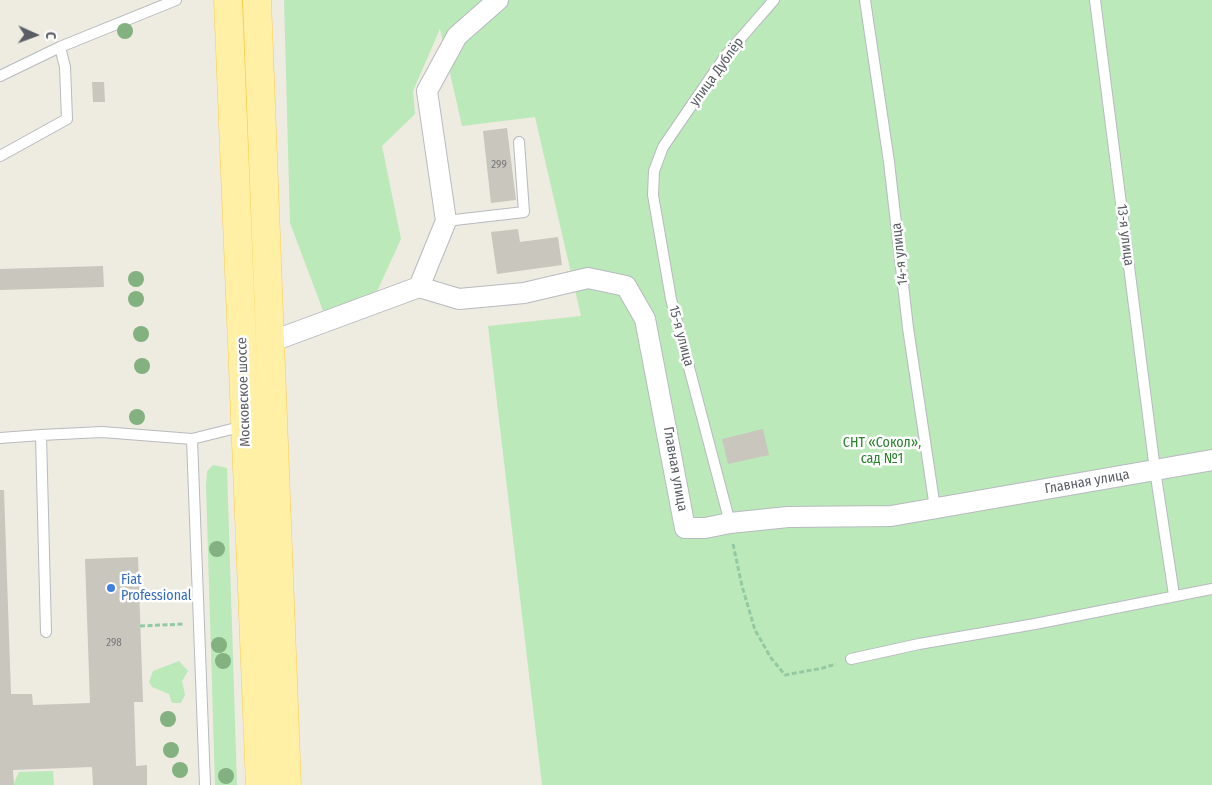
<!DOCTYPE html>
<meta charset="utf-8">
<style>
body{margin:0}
#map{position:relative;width:1212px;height:785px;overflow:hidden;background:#eeebe1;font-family:"Fira Sans Condensed",sans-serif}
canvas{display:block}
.north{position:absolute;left:10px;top:10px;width:50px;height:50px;-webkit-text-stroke:4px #fff;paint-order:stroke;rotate:92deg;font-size:14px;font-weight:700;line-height:20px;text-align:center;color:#5a5e64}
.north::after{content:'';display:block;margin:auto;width:18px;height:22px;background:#5a5e64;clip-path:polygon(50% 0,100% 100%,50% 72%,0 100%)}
</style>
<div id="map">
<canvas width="1212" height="785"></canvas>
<div class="north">С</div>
</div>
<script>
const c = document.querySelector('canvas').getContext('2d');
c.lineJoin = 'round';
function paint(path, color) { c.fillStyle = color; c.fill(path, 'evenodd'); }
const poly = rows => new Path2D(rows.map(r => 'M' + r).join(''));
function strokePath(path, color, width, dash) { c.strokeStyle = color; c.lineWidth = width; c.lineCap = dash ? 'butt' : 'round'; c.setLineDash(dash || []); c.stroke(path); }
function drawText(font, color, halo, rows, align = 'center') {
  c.font = font + ' "Fira Sans Condensed",sans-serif'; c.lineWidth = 5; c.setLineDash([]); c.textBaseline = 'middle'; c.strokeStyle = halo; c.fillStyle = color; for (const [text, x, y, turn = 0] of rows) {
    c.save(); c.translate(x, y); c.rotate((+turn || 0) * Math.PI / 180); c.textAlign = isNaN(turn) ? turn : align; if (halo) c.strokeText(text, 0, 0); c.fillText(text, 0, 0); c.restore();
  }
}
const green = poly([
 [284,0,1212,0,1212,785,542,785,488,326,581,316,535,117,462,126,440,29,413,91,415,114,382,146,401,239,374,298,325,316,290,223],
 [213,465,227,468,237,785,215,785,206,486,207,471],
 [179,661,188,671,182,681,185,695,181,703,172,703,169,694,152,687,149,682,153,671],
 [53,771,54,785,13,785,19,772]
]);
const building = poly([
 [92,82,104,82,105,102,93,102],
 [507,128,516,200,491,203,483,131],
 [518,229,520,242,558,237,562,265,497,274,491,232],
 [103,266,104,287,0,290,0,269],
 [763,429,769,455,728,464,722,439],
 [0,490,4,490,11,694,32,694,33,705,90,703,85,559,138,557,143,702,134,702,136,766,147,765,147,785,93,785,92,767,13,770,14,785,0,785]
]);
const path = poly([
 [733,544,742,586,755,630,771,658,785,675,823,668,836,664],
 [140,626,184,624]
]);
const lane = poly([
 [865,0,889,162,908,328,935,508],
 [1095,0,1155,470,1174,595],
 [0,76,60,47,176,0],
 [0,156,67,119,65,67,60,47],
 [446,221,524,212,519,142],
 [0,438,41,435],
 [730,523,671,299,653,195,654,171,663,147,726,55,774,0],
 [46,632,41,435,102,432,192,439],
 [851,659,919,644,1035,624,1212,589],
 [205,785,192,439,244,426]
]);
const street = poly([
 [419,287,446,221,427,91,457,36,498,0],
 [270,342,419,287,459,299,524,293,588,278,626,286,645,319,685,528,705,528,730,523,788,517,891,516,1212,460]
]);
const primary = poly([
 [228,0,260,785],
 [257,0,287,785]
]);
const trees = [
 [125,31],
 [136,279],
 [136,299],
 [141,334],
 [142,366],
 [137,417],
 [217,549],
 [219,645],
 [223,661],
 [168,719],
 [171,750],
 [180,770],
 [226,776]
];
const markers = [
 [111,588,5,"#3f7fe0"]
];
const numberNames = [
 ["299",499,165],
 ["298",114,643]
];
const streetNames = [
 ["улица Дублёр",717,72,-54],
 ["13-я улица",1125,235,83],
 ["14-я улица",900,254,-96],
 ["15-я улица",681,336,75],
 ["Московское шоссе",244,392,-92],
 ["Главная улица",675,469,80],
 ["Главная улица",1087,482,-10]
];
const parkNames = [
 ["СНТ «Сокол»,",882,443],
 ["сад №1",882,459]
];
const shopNames = [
 ["Fiat",121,580],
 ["Professional",121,596]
];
paint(green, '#bbe9ba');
paint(building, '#c9c6be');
strokePath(lane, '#b7babf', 12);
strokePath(street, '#b7babf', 22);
strokePath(primary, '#ffcb49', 29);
strokePath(path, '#93caa3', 3, [5, 2.5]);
strokePath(lane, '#fff', 10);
strokePath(street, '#fff', 20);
strokePath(primary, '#fff0a5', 28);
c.fillStyle = '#83b17f';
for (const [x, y] of trees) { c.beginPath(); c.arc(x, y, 8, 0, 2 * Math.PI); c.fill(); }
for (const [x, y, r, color] of markers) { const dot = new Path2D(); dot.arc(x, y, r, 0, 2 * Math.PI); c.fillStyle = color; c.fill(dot); strokePath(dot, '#fff', 2); }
drawText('11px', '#76787a', null, numberNames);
drawText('14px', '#5a5e64', '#fff', streetNames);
drawText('14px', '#2b822f', '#fff', parkNames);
drawText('14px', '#366cbe', '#fff', shopNames, 'left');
</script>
